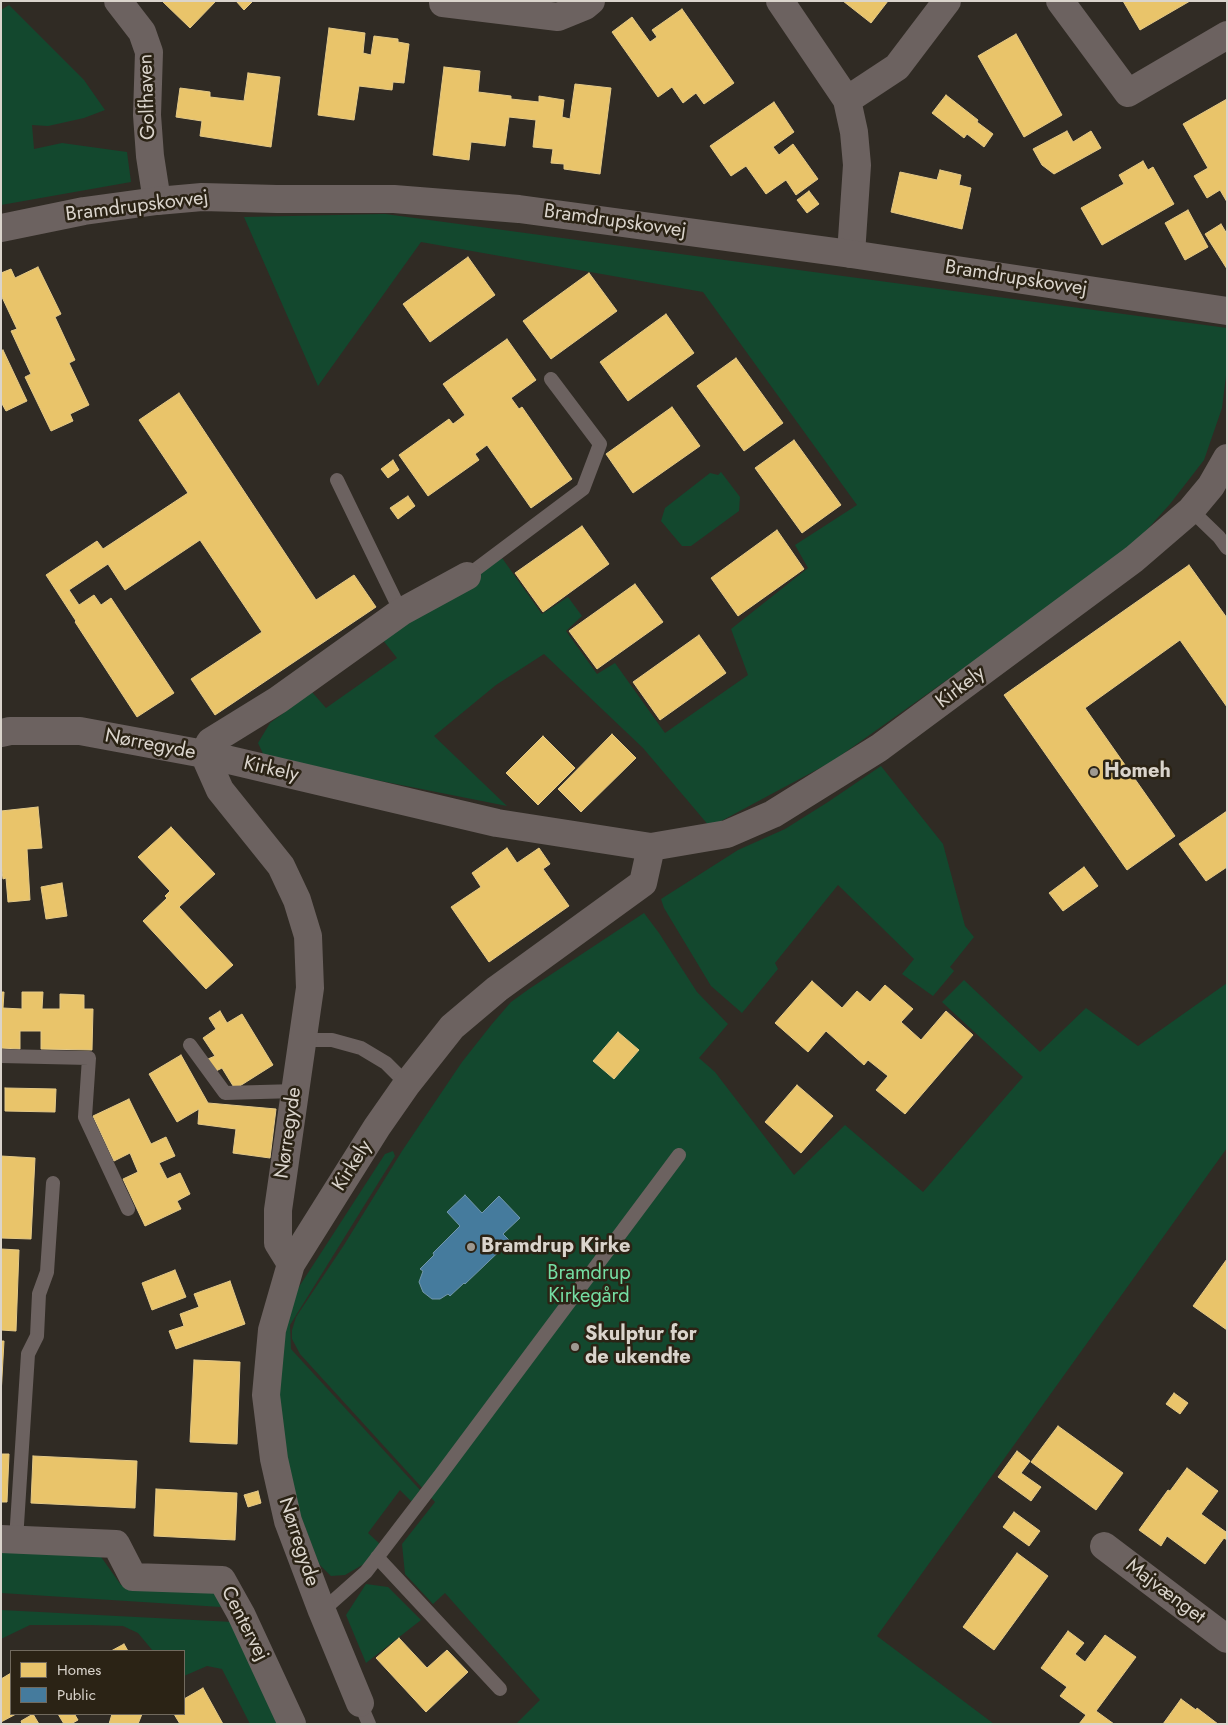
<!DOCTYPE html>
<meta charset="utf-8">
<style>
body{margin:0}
#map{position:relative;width:1228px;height:1725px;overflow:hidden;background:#302b24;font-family:Jost,sans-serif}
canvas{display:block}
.frame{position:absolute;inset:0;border:2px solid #dad4cc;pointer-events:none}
.legend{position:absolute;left:10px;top:1650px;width:175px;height:65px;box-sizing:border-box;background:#2b2315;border:1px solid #716a5e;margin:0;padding:6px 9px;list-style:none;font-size:15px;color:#dad4cc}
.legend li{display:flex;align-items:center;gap:10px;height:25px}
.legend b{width:25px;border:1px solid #716a5e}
</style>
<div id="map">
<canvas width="1228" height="1725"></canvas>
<div class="frame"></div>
<ul class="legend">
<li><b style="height:14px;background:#e9c46a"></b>Homes</li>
<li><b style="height:14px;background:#457b9d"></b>Public</li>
</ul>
</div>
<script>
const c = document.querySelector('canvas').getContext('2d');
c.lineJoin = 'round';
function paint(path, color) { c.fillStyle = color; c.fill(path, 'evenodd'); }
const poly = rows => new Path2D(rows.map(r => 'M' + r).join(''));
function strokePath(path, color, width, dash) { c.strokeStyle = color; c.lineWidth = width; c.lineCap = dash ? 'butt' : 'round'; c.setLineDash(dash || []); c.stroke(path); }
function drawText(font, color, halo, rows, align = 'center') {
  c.font = font + ' Jost,sans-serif'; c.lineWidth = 5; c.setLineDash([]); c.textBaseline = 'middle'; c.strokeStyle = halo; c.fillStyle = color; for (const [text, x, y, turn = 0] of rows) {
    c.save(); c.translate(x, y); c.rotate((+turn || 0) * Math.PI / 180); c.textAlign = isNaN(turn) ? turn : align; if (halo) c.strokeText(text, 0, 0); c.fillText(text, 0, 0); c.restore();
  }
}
const green = poly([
 [9,5,84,80,105,110,84,118,48,126,32,125,34,149,62,143,127,152,131,182,1,205,1,10],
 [385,214,1227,328,1227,368,1222,408,1204,460,1170,504,1128,551,833,761,710,827,643,748,544,654,496,685,434,736,507,806,265,758,258,743,270,723,312,692,326,708,397,658,382,639,502,558,542,614,568,597,582,616,566,631,597,674,615,663,665,733,748,675,731,629,808,568,795,545,857,505,703,292,421,242,318,386,244,217],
 [721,472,740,497,739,511,691,546,682,546,661,521,665,508,710,473,718,475],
 [881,766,943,844,965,926,974,937,950,967,954,971,933,996,902,974,914,959,838,885,775,963,778,969,742,1013,711,986,664,908,661,899,738,850,785,829,828,802],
 [644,913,659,933,697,992,728,1024,699,1058,715,1072,794,1175,845,1125,923,1192,1023,1077,942,1002,964,980,1040,1052,1086,1008,1138,1046,1227,983,1227,1148,877,1636,994,1724,516,1724,540,1700,445,1593,433,1604,405,1574,402,1544,435,1502,300,1354,292,1339,292,1330,296,1317,344,1245,402,1151,462,1062,492,1024,511,1002,529,989],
 [393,1151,395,1156,290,1325,291,1349,421,1491,412,1502,400,1490,368,1533,381,1545,364,1564,345,1575,331,1576,319,1564,283,1469,279,1384,284,1310,385,1154],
 [1,1549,99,1554,121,1585,216,1593,221,1607,1,1593],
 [366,1584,388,1587,421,1620,366,1663,346,1615],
 [1,1610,233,1622,281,1724,250,1724,222,1669,207,1666,184,1676,184,1651,153,1651,138,1633,123,1626,91,1625,30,1625,1,1639]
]);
const homes = poly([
 [162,1,216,1,190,28,162,1],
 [236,1,253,1,244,10,236,1],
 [843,1,888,1,871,23,843,1],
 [1123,1,1190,1,1140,30,1123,1],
 [682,9,734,83,704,104,696,93,683,103,672,87,658,97,612,32,632,17,650,42,657,37,652,30,682,9],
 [329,28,365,33,363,53,371,55,374,36,398,39,398,42,409,44,404,83,393,82,392,90,359,86,354,120,318,115,329,28],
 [1016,34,1062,115,1024,137,978,56,1016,34],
 [444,67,480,71,478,92,511,96,511,99,539,102,539,96,564,100,562,117,570,119,575,84,611,88,600,174,564,169,564,164,551,163,553,149,533,147,536,120,509,117,505,146,471,142,469,160,433,155,444,67],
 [248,73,280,77,271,147,200,136,202,121,176,117,180,88,210,92,210,97,244,101,248,73],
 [946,95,978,120,977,122,993,134,984,147,967,134,964,138,932,113,946,95],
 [1227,99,1227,202,1220,190,1207,198,1194,176,1208,168,1183,124,1227,99],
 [774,102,794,132,773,147,779,155,793,144,818,179,796,195,786,180,766,194,746,166,731,176,710,146,774,102],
 [1067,131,1073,142,1091,131,1101,148,1054,174,1042,165,1033,149,1067,131],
 [1143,161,1148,170,1153,167,1174,204,1102,245,1081,208,1124,184,1119,175,1143,161],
 [940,170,961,175,959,185,971,188,962,229,891,212,900,172,937,180,940,170],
 [809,191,819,204,807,213,797,200,809,191],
 [1188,210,1208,247,1185,260,1165,223,1188,210],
 [1221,224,1227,234,1227,269,1205,234,1221,224],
 [468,257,495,295,430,342,403,304,468,257],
 [38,267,61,314,55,317,75,360,69,363,89,405,70,414,73,421,51,431,25,377,31,374,11,331,17,329,1,295,1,273,11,269,15,278,38,267],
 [589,273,617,311,551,359,523,321,589,273],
 [666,314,694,353,628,401,600,362,666,314],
 [507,339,536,380,511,398,519,409,522,407,572,479,531,508,487,445,475,454,479,460,428,496,399,455,449,419,453,424,465,415,443,384,507,339],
 [3,350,27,401,6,411,1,402,1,351,3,350],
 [736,358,783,423,744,451,697,386,736,358],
 [179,393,316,600,354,575,376,607,215,715,191,679,262,632,200,540,125,590,108,564,69,590,79,605,94,595,101,605,111,598,174,693,137,717,75,622,76,621,46,575,97,541,103,549,188,493,139,420,179,393],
 [672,407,700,446,633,493,606,454,672,407],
 [794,440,841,505,802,533,755,468,794,440],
 [393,460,399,470,388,478,381,469,393,460],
 [408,496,415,506,398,519,390,508,408,496],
 [582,526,609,564,543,612,515,573,582,526],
 [777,530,804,569,738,616,711,578,777,530],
 [1189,565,1227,618,1227,707,1180,640,1085,708,1175,836,1127,870,1004,695,1189,565],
 [635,584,663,622,597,669,569,631,635,584],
 [699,635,726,673,660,720,633,682,699,635],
 [612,734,636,758,581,812,558,789,612,734],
 [543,736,575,768,538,805,506,773,543,736],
 [38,807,42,848,27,849,30,900,8,902,6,878,3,879,1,863,1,811,38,807],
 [1227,811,1227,867,1206,881,1179,844,1227,811],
 [171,827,215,874,179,907,233,965,206,989,143,921,167,898,165,896,170,891,138,857,171,827],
 [507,848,517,863,539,848,550,864,543,869,569,906,489,962,451,907,481,887,472,873,507,848],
 [1084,867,1098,886,1063,911,1049,893,1084,867],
 [62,883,67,916,46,919,41,887,62,883],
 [812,981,842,1008,857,991,870,1002,885,985,913,1009,901,1022,921,1040,946,1011,973,1035,905,1114,876,1090,888,1076,868,1060,864,1065,826,1031,808,1052,775,1023,812,981],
 [1,992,4,992,3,1008,22,1009,22,992,43,992,42,1009,60,1009,60,994,84,995,84,1009,93,1009,92,1050,41,1049,41,1031,20,1031,20,1049,1,1048,1,992],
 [220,1011,227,1023,242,1014,273,1065,235,1089,222,1068,216,1071,208,1059,215,1056,203,1038,216,1029,209,1018,220,1011],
 [618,1032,639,1050,614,1079,593,1061,618,1032],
 [181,1055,208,1103,276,1109,270,1158,233,1153,236,1129,198,1124,199,1109,177,1122,149,1074,181,1055],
 [797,1085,833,1116,801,1153,765,1122,797,1085],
 [5,1088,56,1089,55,1112,5,1111,5,1088],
 [129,1099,151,1144,166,1137,175,1156,159,1163,167,1179,180,1173,190,1194,177,1201,181,1209,145,1226,123,1179,138,1172,130,1153,114,1161,93,1116,129,1099],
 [1,1156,35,1158,31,1239,1,1238,1,1156],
 [1,1249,19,1250,16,1331,1,1330,1,1249],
 [1227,1259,1227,1330,1193,1306,1227,1259],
 [175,1270,186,1297,152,1310,142,1283,175,1270],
 [230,1281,245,1324,176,1349,169,1331,184,1326,180,1314,199,1307,194,1294,230,1281],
 [1,1341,4,1341,1,1395,1,1341],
 [194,1360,240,1362,237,1444,190,1442,194,1360],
 [1174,1393,1188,1403,1180,1414,1166,1404,1174,1393],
 [1058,1426,1123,1473,1096,1510,1031,1462,1058,1426],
 [1017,1451,1030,1461,1021,1473,1041,1487,1031,1501,998,1477,1017,1451],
 [1,1454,9,1454,7,1502,1,1502,1,1454],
 [33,1456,137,1461,135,1508,31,1503,33,1456],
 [1187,1468,1218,1491,1201,1514,1226,1532,1227,1530,1227,1540,1224,1538,1205,1564,1167,1536,1161,1546,1139,1530,1168,1490,1170,1491,1187,1468],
 [156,1489,237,1493,235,1540,154,1536,156,1489],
 [258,1491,261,1503,248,1507,244,1495,258,1491],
 [1014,1512,1040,1531,1029,1546,1003,1527,1014,1512],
 [1017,1553,1048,1576,994,1650,963,1627,1017,1553],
 [1068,1631,1084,1643,1075,1654,1085,1662,1105,1635,1136,1657,1096,1711,1114,1724,1079,1724,1086,1715,1060,1696,1067,1687,1041,1668,1068,1631],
 [399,1638,427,1668,447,1650,468,1672,426,1712,376,1658,399,1638],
 [124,1644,128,1651,111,1651,124,1644],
 [11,1673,11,1714,16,1714,1,1722,1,1679,11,1673],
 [203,1688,223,1724,180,1724,174,1714,184,1714,184,1699,203,1688],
 [1181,1699,1196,1710,1197,1708,1218,1724,1163,1724,1181,1699],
 [33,1714,39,1724,22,1724,21,1721,33,1714],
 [58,1714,77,1714,75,1715,78,1720,71,1724,64,1724,58,1714],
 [112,1714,142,1714,138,1724,109,1724,112,1714]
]);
const public = poly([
 [465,1195,482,1213,499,1196,520,1218,503,1234,510,1241,465,1284,464,1283,450,1296,448,1294,440,1299,432,1299,423,1292,419,1282,423,1271,420,1269,434,1255,433,1253,460,1226,447,1212,465,1195]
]);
const service = poly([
 [337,480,401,612],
 [1191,510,1219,537,1227,548],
 [467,576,583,489,600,444,551,379],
 [303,1040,332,1040,361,1048,386,1063,407,1084],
 [190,1045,225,1093,296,1091],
 [1,1056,89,1058,85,1117,128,1209],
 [16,1540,28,1354,37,1336,39,1294,47,1272,53,1183],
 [377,1557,500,1689],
 [322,1611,366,1572,441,1474,679,1155],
 [360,1703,369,1724]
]);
const minor = poly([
 [118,1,142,32,149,52,147,115,150,156,157,201],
 [780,1,847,100,854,132,857,165,851,254],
 [1060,1,1128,93,1227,35],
 [443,3,558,17,585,6,591,1],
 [847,100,897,67,947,1],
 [1,733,10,731,80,731,204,754,497,823,651,847,727,834,773,814,879,748,1134,559,1191,510,1211,486,1227,458],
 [204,754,220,790,281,866,297,900,308,936,310,988,278,1210,278,1243,291,1264],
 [204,754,210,742,278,700,401,612,467,576],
 [1,1539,116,1544,133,1577,222,1580,241,1614,292,1724],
 [1104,1546,1227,1639],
 [360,1703,322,1611,288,1521,274,1459,266,1395,272,1330,291,1264,377,1127,407,1084,452,1027,497,989,643,883,651,847]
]);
const tertiary = poly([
 [1,228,84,211,157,201,202,197,277,199,394,199,519,209,851,254,1227,311]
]);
const markers = [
 [1094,772,5,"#9e9991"],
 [471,1247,5,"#9e9991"],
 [575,1347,5,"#9e9991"]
];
const streetNames = [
 ["Golfhaven",148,97,-92],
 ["Bramdrupskovvej",137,207,-7],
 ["Bramdrupskovvej",615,222,8],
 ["Bramdrupskovvej",1016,279,9],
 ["Kirkely",961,688,-37],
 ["Nørregyde",150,745,11],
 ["Kirkely",271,770,13],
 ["Nørregyde",289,1133,-82],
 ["Kirkely",353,1166,-58],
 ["Nørregyde",298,1542,72],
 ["Majvænget",1165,1592,37],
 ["Centervej",244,1624,63]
];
const poiNames = [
 ["Homeh",1104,772],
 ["Bramdrup Kirke",481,1247],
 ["Skulptur for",585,1335],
 ["de ukendte",585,1358]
];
const parkNames = [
 ["Bramdrup",589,1274],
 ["Kirkegård",589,1297]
];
paint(green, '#13482e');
paint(homes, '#e9c46a');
strokePath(homes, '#e4c987', 1);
paint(public, '#457b9d');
strokePath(public, '#7296ab', 1);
strokePath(service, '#6c6260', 14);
strokePath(minor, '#6c6260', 28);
strokePath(tertiary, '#6c6260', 28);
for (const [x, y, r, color] of markers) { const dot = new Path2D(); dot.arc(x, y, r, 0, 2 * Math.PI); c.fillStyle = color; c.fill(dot); strokePath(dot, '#2b2315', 2); }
drawText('20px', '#dad4cc', '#2b2315', streetNames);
drawText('bold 20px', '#dad4cc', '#2b2315', poiNames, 'left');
drawText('20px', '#75dea3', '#2b2315', parkNames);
</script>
